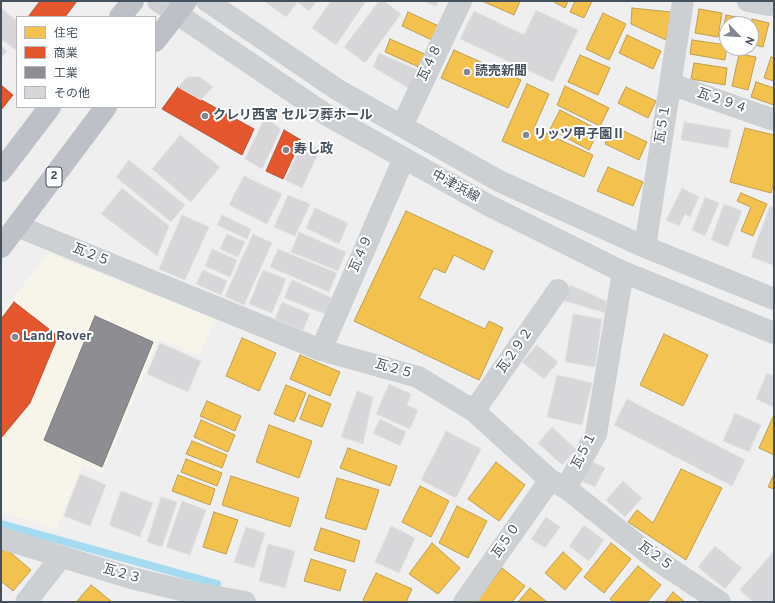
<!DOCTYPE html>
<meta charset="utf-8">
<style>
body{margin:0}
#map{position:relative;width:775px;height:603px;overflow:hidden;background:#f0efef;font-family:Overpass,"Noto Sans JP",sans-serif}
canvas{display:block}
.frame{position:absolute;inset:0;border:2px solid #45505d;pointer-events:none}
.legend{position:absolute;left:16px;top:16px;width:140px;height:92px;box-sizing:border-box;background:#fff;border:1px solid #b5b9be;margin:0;padding:5px 7px;list-style:none;font-size:12px;color:#45505d}
.legend li{display:flex;align-items:center;gap:8px;height:20px}
.legend b{width:20px;border:1px solid #b5b9be}
.north{position:absolute;left:719px;top:16px;width:40px;height:40px;box-sizing:border-box;background:#fff;border:1px solid #b5b9be;border-radius:50%;rotate:115deg;font-size:11px;font-weight:700;line-height:16px;text-align:center;color:#45505d}
.north::after{content:'';display:block;margin:auto;width:14px;height:18px;background:#818890;clip-path:polygon(50% 0,100% 100%,50% 72%,0 100%)}
</style>
<div id="map">
<canvas width="775" height="603"></canvas>
<div class="frame"></div>
<ul class="legend">
<li><b style="height:11px;background:#f2c14e"></b>住宅</li>
<li><b style="height:11px;background:#e4572e"></b>商業</li>
<li><b style="height:11px;background:#8d8d92"></b>工業</li>
<li><b style="height:11px;background:#d7d7d9"></b>その他</li>
</ul>
<div class="north">N</div>
</div>
<script>
const c = document.querySelector('canvas').getContext('2d');
c.lineJoin = 'round';
function paint(path, color) { c.fillStyle = color; c.fill(path, 'evenodd'); }
const poly = rows => new Path2D(rows.map(r => 'M' + r).join(''));
function strokePath(path, color, width, dash) { c.strokeStyle = color; c.lineWidth = width; c.lineCap = dash ? 'butt' : 'round'; c.setLineDash(dash || []); c.stroke(path); }
function drawText(font, color, halo, rows, align = 'center') {
  c.font = font + ' Overpass,"Noto Sans JP",sans-serif'; c.lineWidth = 4; c.setLineDash([]); c.textBaseline = 'middle'; c.strokeStyle = halo; c.fillStyle = color; for (const [text, x, y, turn = 0] of rows) {
    c.save(); c.translate(x, y); c.rotate((+turn || 0) * Math.PI / 180); c.textAlign = isNaN(turn) ? turn : align; if (halo) c.strokeText(text, 0, 0); c.fillText(text, 0, 0); c.restore();
  }
}
const commercial = poly([
 [48,253,215,319,199,356,159,339,102,473,83,465,56,529,1,512,1,314]
]);
const homes = poly([
 [482,1,520,1,514,15,482,1],
 [555,1,568,1,565,8,554,2,555,1],
 [575,1,592,1,584,18,570,12,575,1],
 [632,8,671,12,666,40,631,24,632,8],
 [699,9,722,13,718,37,695,33,699,9],
 [408,12,441,27,434,41,402,26,408,12],
 [603,13,626,24,609,60,586,49,603,13],
 [726,15,746,19,745,24,727,24,727,40,721,39,726,15],
 [752,19,769,23,763,47,751,44,752,19],
 [627,35,661,51,653,69,619,53,627,35],
 [390,39,427,55,421,68,385,52,390,39],
 [692,40,727,45,725,60,690,54,692,40],
 [454,50,521,80,508,108,441,78,454,50],
 [739,54,756,57,748,90,732,86,739,54],
 [580,55,610,68,598,95,568,82,580,55],
 [771,57,774,58,774,81,764,78,771,57],
 [694,63,727,68,725,85,691,79,694,63],
 [756,82,774,88,774,105,751,97,756,82],
 [527,84,549,94,534,128,593,155,584,177,502,141,527,84],
 [565,86,609,108,600,126,557,105,565,86],
 [626,87,656,101,648,118,618,103,626,87],
 [560,110,599,130,589,150,550,129,560,110],
 [613,126,647,142,639,160,605,144,613,126],
 [745,128,774,135,774,182,771,193,730,182,745,128],
 [608,167,643,182,633,206,597,191,608,167],
 [741,193,767,204,753,236,741,231,751,207,737,201,741,193],
 [406,211,493,251,484,270,454,255,445,273,434,268,419,298,485,329,489,321,503,328,479,380,354,321,406,211],
 [664,334,708,355,683,406,640,385,664,334],
 [242,338,276,353,259,391,226,376,242,338],
 [300,355,340,372,330,396,290,379,300,355],
 [286,385,306,393,294,422,274,414,286,385],
 [309,395,331,404,322,427,300,419,309,395],
 [207,401,241,416,235,431,200,416,207,401],
 [773,417,774,418,774,455,759,448,773,417],
 [201,420,235,435,228,452,194,437,201,420],
 [269,425,312,441,299,478,256,462,269,425],
 [192,441,227,455,222,468,186,454,192,441],
 [348,448,397,466,390,486,340,468,348,448],
 [186,459,222,473,217,486,181,472,186,459],
 [496,462,525,485,499,521,468,499,496,462],
 [681,469,722,488,686,560,628,522,637,510,653,523,681,469],
 [774,474,774,489,768,487,774,474],
 [178,475,215,489,210,505,172,491,178,475],
 [231,476,299,498,290,527,222,505,231,476],
 [337,478,379,490,366,530,325,518,337,478],
 [420,486,449,501,431,537,402,522,420,486],
 [457,506,487,521,468,558,439,543,457,506],
 [214,512,238,520,226,554,203,547,214,512],
 [321,528,360,541,354,562,314,550,321,528],
 [432,543,460,568,438,594,409,574,432,543],
 [611,543,631,559,604,593,584,577,611,543],
 [5,548,31,570,13,591,1,581,1,553,5,548],
 [563,552,582,569,565,590,545,573,563,552],
 [311,559,346,570,340,591,304,581,311,559],
 [638,566,661,585,647,602,613,602,610,599,638,566],
 [502,568,525,586,512,602,480,602,477,600,502,568],
 [376,573,412,589,406,602,366,602,363,600,376,573],
 [91,585,111,601,110,602,77,601,91,585],
 [530,588,547,602,518,602,530,588],
 [673,592,685,602,665,602,673,592]
]);
const shops = poly([
 [40,1,77,1,65,17,28,17,40,1],
 [1,85,13,95,1,110,1,85],
 [178,87,254,129,242,155,162,109,178,87],
 [284,130,301,140,283,179,266,171,284,130],
 [14,302,58,336,30,403,1,438,1,319,14,302]
]);
const industry = poly([
 [95,316,153,342,102,467,44,440,95,316]
]);
const stream = poly([
 [1,524,217,584]
]);
const building = poly([
 [264,1,295,1,297,3,286,17,264,1],
 [296,1,317,1,309,11,296,1],
 [331,1,366,1,336,45,312,28,331,1],
 [379,1,384,1,401,14,365,63,344,47,379,1],
 [423,1,438,1,436,6,423,1],
 [2,9,17,21,17,51,1,39,2,9],
 [536,10,578,30,553,82,460,39,474,11,524,35,536,10],
 [1,46,7,51,1,58,1,46],
 [379,53,418,70,410,89,373,67,379,53],
 [187,77,200,77,213,87,201,100,178,87,187,77],
 [265,117,281,129,262,169,245,159,265,117],
 [684,122,731,130,728,148,681,140,684,122],
 [180,135,220,167,191,202,152,169,180,135],
 [303,142,320,150,302,188,285,180,303,142],
 [129,160,185,205,171,222,116,177,129,160],
 [244,176,282,194,267,224,229,205,244,176],
 [122,188,169,226,157,256,101,214,122,188],
 [682,188,699,197,690,217,685,214,679,226,666,220,682,188],
 [288,195,310,204,295,236,274,227,288,195],
 [705,197,719,203,705,236,692,230,705,197],
 [724,204,742,211,728,247,711,240,724,204],
 [770,206,774,208,773,265,751,257,770,206],
 [315,208,348,223,339,244,306,228,315,208],
 [182,215,209,227,185,280,159,269,182,215],
 [222,215,251,229,247,239,217,225,222,215],
 [299,232,346,252,338,271,291,252,299,232],
 [227,234,245,242,238,257,220,249,227,234],
 [253,234,272,243,244,305,225,296,253,234],
 [212,249,237,260,230,277,205,266,212,249],
 [278,249,337,273,329,292,270,267,278,249],
 [203,270,227,281,221,295,196,284,203,270],
 [263,270,286,279,272,313,249,304,263,270],
 [292,280,332,298,325,314,284,298,292,280],
 [570,285,606,301,606,313,562,300,570,285],
 [282,302,310,314,303,330,275,319,282,302],
 [573,314,602,319,595,367,565,362,573,314],
 [160,343,201,361,188,392,147,374,160,343],
 [537,345,558,362,544,379,522,362,537,345],
 [767,373,774,376,774,407,756,399,767,373],
 [557,375,592,383,582,425,547,417,557,375],
 [389,384,411,394,407,405,418,410,410,429,376,414,389,384],
 [357,391,373,397,363,444,341,437,357,391],
 [627,399,745,460,732,486,614,425,627,399],
 [735,413,761,425,749,452,723,441,735,413],
 [380,419,406,432,400,446,373,433,380,419],
 [552,427,576,449,562,465,538,443,552,427],
 [446,431,481,449,456,498,421,480,446,431],
 [591,461,605,468,595,487,581,481,591,461],
 [80,474,106,485,90,526,64,516,80,474],
 [623,481,642,498,625,517,606,500,623,481],
 [121,491,153,503,140,537,109,525,121,491],
 [161,497,177,502,162,547,147,542,161,497],
 [182,501,206,510,190,555,166,547,182,501],
 [546,517,560,527,545,548,531,539,546,517],
 [584,525,604,540,589,561,569,546,584,525],
 [391,526,415,538,399,573,375,562,391,526],
 [246,527,265,533,254,568,234,562,246,527],
 [268,544,295,551,285,588,259,581,268,544],
 [715,546,742,568,725,589,698,567,715,546],
 [774,551,774,602,753,602,740,590,774,551]
]);
const minor = poly([
 [158,1,325,114,488,205,623,272,774,333],
 [207,1,338,90,499,181,645,247,774,299],
 [748,1,769,5,772,1],
 [671,84,774,120],
 [402,126,461,1],
 [17,226,321,350,418,377,474,411,550,480,566,488,654,558,720,602],
 [645,247,683,1],
 [321,350,404,158],
 [474,411,558,290],
 [566,488,596,434,623,272],
 [1,538,131,578,190,592,245,602],
 [26,602,61,557],
 [464,602,550,480]
]);
const highway = poly([
 [120,17,133,1],
 [155,41,186,1],
 [1,171,50,107],
 [1,247,106,107]
]);
const markers = [
 [467,72,4,"#818890"],
 [205,116,4,"#818890"],
 [526,135,4,"#818890"],
 [286,150,4,"#818890"],
 [15,337,4,"#818890"]
];
const shields = [
 [54,177,16]
];
const shieldNames = [
 ["2",54,177]
];
const streetNames = [
 ["瓦４８",431,63,-65],
 ["瓦２９４",722,102,19],
 ["瓦５１",664,124,-81],
 ["中津浜線",455,187,29],
 ["瓦４９",362,254,-67],
 ["瓦２５",91,256,22],
 ["瓦２９２",516,351,-55],
 ["瓦２５",394,370,16],
 ["瓦５１",585,451,-63],
 ["瓦５０",507,541,-55],
 ["瓦２５",655,557,36],
 ["瓦２３",122,575,16]
];
const poiNames = [
 ["読売新聞",475,72],
 ["クレリ西宮 セルフ葬ホール",213,116],
 ["リッツ甲子園Ⅱ",534,135],
 ["寿し政",294,150],
 ["Land Rover",23,337]
];
paint(commercial, '#f7f4ea');
paint(homes, '#f2c14e');
strokePath(homes, '#be9f52', 1);
paint(shops, '#e4572e');
strokePath(shops, '#b4553c', 1);
paint(industry, '#8d8d92');
strokePath(industry, '#777b82', 1);
strokePath(stream, '#a4dbf0', 8);
paint(building, '#d7d7d9');
strokePath(building, '#e1e1e2', 1);
strokePath(minor, '#cdd0d3', 22);
strokePath(highway, '#bdc1c7', 22);
for (const [x, y, r, color] of markers) { const dot = new Path2D(); dot.arc(x, y, r, 0, 2 * Math.PI); c.fillStyle = color; c.fill(dot); strokePath(dot, '#fff', 1.5); }
for (const [x, y, w] of shields) { const box = new Path2D(); box.roundRect(x - w / 2, y - 10, w, 20, 3); c.fillStyle = '#fff'; c.fill(box); strokePath(box, '#45505d', 1); }
drawText('bold 12px', '#45505d', null, shieldNames);
drawText('13px', '#45505d', '#fff', streetNames);
drawText('bold 13px', '#45505d', '#fff', poiNames, 'left');
</script>
